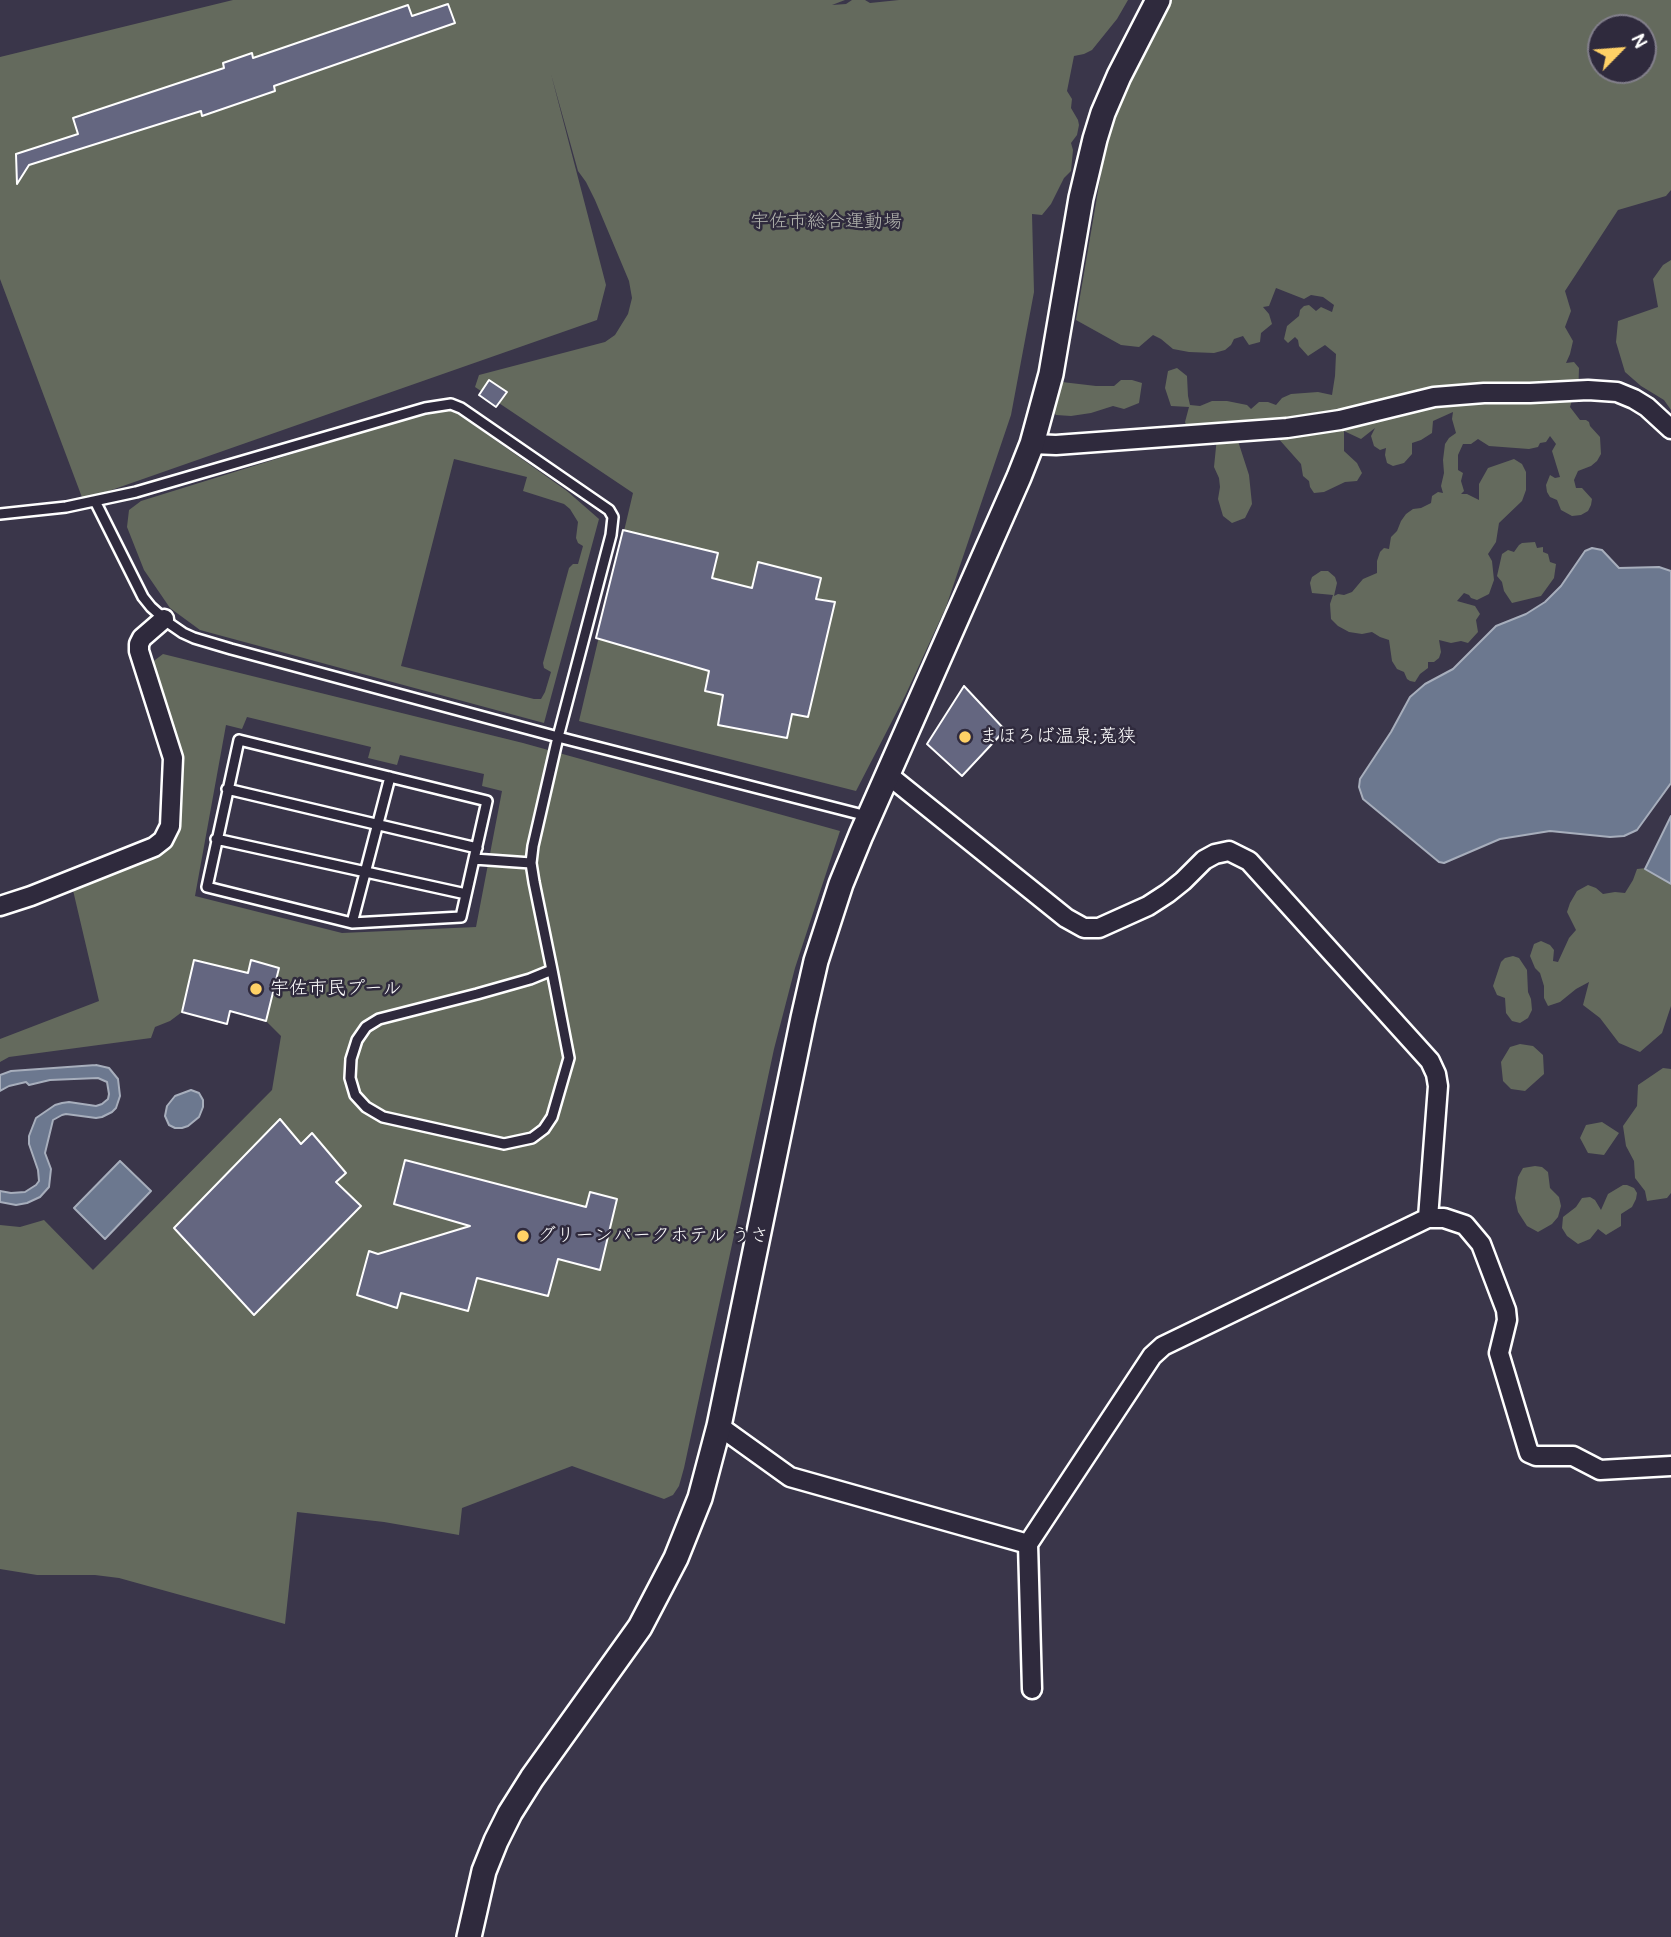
<!DOCTYPE html>
<meta charset="utf-8">
<style>
body{margin:0}
#map{position:relative;width:1671px;height:1937px;overflow:hidden;background:#3a364a;font-family:Pangolin,sans-serif}
canvas{display:block}
.north{position:absolute;left:1587px;top:14px;width:70px;height:70px;box-sizing:border-box;background:#2f2a3d;border:2px solid #827f8b;border-radius:50%;rotate:65deg;font-size:19px;font-weight:700;line-height:28px;text-align:center;color:#fff}
.north::after{content:'';display:block;margin:auto;width:24px;height:32px;background:#ffd166;clip-path:polygon(50% 0,100% 100%,50% 72%,0 100%)}
</style>
<div id="map">
<canvas width="1671" height="1937"></canvas>
<div class="north">N</div>
</div>
<script>
const c = document.querySelector('canvas').getContext('2d');
c.lineJoin = 'round';
function paint(path, color) { c.fillStyle = color; c.fill(path, 'evenodd'); }
const poly = rows => new Path2D(rows.map(r => 'M' + r).join(''));
function strokePath(path, color, width, dash) { c.strokeStyle = color; c.lineWidth = width; c.lineCap = dash ? 'butt' : 'round'; c.setLineDash(dash || []); c.stroke(path); }
function drawText(font, color, halo, rows, align = 'center') {
  c.font = font + ' Pangolin,"Klee One",sans-serif'; c.lineWidth = 5; c.setLineDash([]); c.textBaseline = 'middle'; c.strokeStyle = halo; c.fillStyle = color; for (const [text, x, y, turn = 0] of rows) {
    c.save(); c.translate(x, y); c.rotate((+turn || 0) * Math.PI / 180); c.textAlign = isNaN(turn) ? turn : align; if (halo) c.strokeText(text, 0, 0); c.fillText(text, 0, 0); c.restore();
  }
}
const green = poly([
 [233,0,845,0,832,5,846,4,852,0,865,0,870,3,899,0,1128,0,1117,19,1092,50,1084,54,1074,56,1067,91,1072,99,1071,108,1078,120,1079,125,1077,135,1071,143,1073,150,1071,171,1064,178,1051,204,1042,215,1032,214,1034,292,1011,415,946,607,905,696,856,791,579,721,633,493,475,387,479,375,605,342,615,335,628,314,632,298,629,281,595,200,586,182,578,171,551,74,606,285,597,320,83,500,0,279,0,57],
 [1168,0,1671,0,1671,190,1666,196,1618,210,1565,291,1571,311,1565,327,1573,341,1570,354,1566,363,1574,362,1579,368,1578,398,1573,397,1570,407,1580,420,1586,420,1589,422,1590,426,1600,437,1601,454,1597,461,1591,466,1578,471,1574,480,1576,488,1582,488,1592,499,1591,505,1588,511,1581,515,1572,516,1561,510,1557,500,1550,497,1547,492,1546,485,1550,475,1555,478,1560,477,1552,451,1556,444,1550,436,1546,442,1540,443,1538,447,1529,449,1489,446,1478,439,1471,444,1463,444,1458,455,1458,470,1463,473,1461,481,1464,491,1461,494,1467,494,1479,500,1479,484,1488,468,1514,459,1522,464,1526,472,1526,490,1522,501,1499,523,1496,542,1488,554,1492,561,1494,580,1489,594,1477,600,1471,598,1469,595,1464,593,1457,601,1475,606,1480,614,1476,620,1478,632,1468,643,1461,641,1451,643,1439,640,1441,652,1439,658,1434,662,1428,662,1428,668,1420,674,1415,682,1410,681,1407,679,1404,672,1397,669,1392,661,1389,640,1380,637,1372,632,1362,634,1349,632,1338,626,1331,619,1330,604,1333,595,1312,593,1310,583,1312,577,1321,571,1328,571,1335,577,1337,583,1334,596,1338,594,1344,595,1352,592,1363,579,1377,573,1377,561,1380,552,1384,548,1389,549,1391,537,1397,531,1401,521,1406,514,1413,509,1421,508,1431,503,1432,496,1438,492,1443,493,1441,486,1444,473,1443,460,1445,444,1449,438,1456,433,1452,419,1453,412,1433,421,1432,433,1421,440,1412,443,1412,454,1404,463,1393,466,1387,463,1385,455,1386,448,1380,450,1374,446,1371,436,1375,428,1361,439,1344,431,1344,451,1357,463,1362,473,1357,481,1345,482,1324,492,1314,493,1310,487,1309,481,1303,476,1301,464,1277,437,1265,437,1254,441,1238,441,1249,475,1252,504,1245,518,1232,523,1223,516,1218,499,1220,487,1219,478,1214,467,1217,437,1190,436,1185,422,1189,407,1171,406,1165,388,1168,371,1177,368,1187,376,1188,396,1190,405,1200,406,1212,401,1227,401,1247,405,1251,409,1259,402,1268,402,1276,405,1282,398,1291,394,1318,392,1332,395,1335,376,1336,354,1325,345,1308,356,1299,346,1298,340,1295,337,1288,343,1284,339,1287,326,1299,316,1300,310,1304,306,1309,305,1316,311,1321,307,1332,312,1334,305,1323,297,1311,295,1304,299,1276,288,1269,306,1263,307,1269,314,1272,324,1261,333,1260,342,1249,345,1243,336,1234,339,1231,345,1225,350,1214,353,1189,352,1173,349,1161,339,1153,335,1139,347,1121,345,1076,320,1106,144,1127,77],
 [1601,28,1643,28,1643,70,1601,70],
 [1671,260,1671,410,1664,400,1641,386,1625,372,1616,342,1618,321,1658,307,1653,279,1663,265],
 [1121,380,1132,380,1142,383,1139,403,1124,409,1113,406,1091,413,1071,416,1056,415,1049,406,1053,390,1062,382,1096,386,1114,386],
 [450,408,567,491,599,519,544,723,200,630,170,608,144,570,127,527,129,510,141,501,408,418],
 [454,459,527,477,523,491,564,504,570,509,578,522,576,538,578,543,583,546,578,564,573,564,569,568,543,663,544,668,551,672,545,692,541,699,534,699,401,666],
 [1535,542,1537,548,1543,547,1543,552,1548,554,1550,562,1556,564,1554,578,1541,596,1512,603,1504,591,1502,582,1497,576,1502,554,1508,550,1514,552,1519,545,1522,543],
 [163,654,523,743,840,831,795,968,774,1049,684,1468,679,1486,673,1495,664,1499,572,1466,462,1508,459,1535,384,1522,297,1512,285,1624,119,1578,95,1575,37,1575,0,1569,0,1225,20,1227,44,1220,93,1270,272,1090,281,1036,266,1021,230,1011,227,1024,182,1012,170,1021,155,1027,151,1038,9,1057,0,1062,0,1039,99,1001,72,886,152,859,168,842,175,825,151,663],
 [247,717,371,747,368,758,397,765,400,755,484,774,482,786,502,791,476,927,342,933,195,896,226,725,242,729],
 [1656,867,1671,867,1671,1006,1662,1033,1640,1052,1619,1043,1600,1018,1583,1005,1589,982,1576,989,1560,1002,1548,1006,1544,998,1544,986,1540,973,1535,968,1530,956,1534,944,1541,941,1550,945,1554,950,1553,961,1558,962,1569,938,1576,930,1567,912,1570,903,1577,891,1588,885,1596,888,1603,894,1615,892,1625,893,1633,880,1637,869],
 [1513,956,1519,958,1527,970,1528,992,1531,999,1532,1010,1528,1018,1520,1023,1512,1021,1506,1013,1505,998,1497,995,1493,986,1501,962,1505,958],
 [1520,1044,1533,1046,1543,1055,1544,1074,1525,1091,1511,1089,1503,1081,1501,1062,1510,1047],
 [1663,1068,1671,1069,1671,1193,1667,1198,1647,1201,1645,1191,1635,1178,1634,1161,1626,1146,1623,1126,1637,1106,1638,1085],
 [1602,1122,1619,1133,1604,1155,1588,1153,1580,1138,1586,1125],
 [1535,1166,1542,1167,1548,1172,1550,1188,1559,1197,1561,1206,1558,1217,1552,1224,1538,1232,1527,1226,1518,1212,1515,1198,1518,1177,1523,1168],
 [1623,1185,1627,1185,1634,1188,1637,1193,1636,1199,1632,1207,1621,1214,1621,1226,1606,1235,1598,1229,1590,1239,1578,1244,1567,1236,1562,1228,1563,1217,1576,1207,1582,1198,1590,1197,1595,1200,1601,1210,1608,1194]
]);
const water = poly([
 [1592,548,1602,550,1619,568,1659,567,1671,571,1671,783,1637,830,1624,836,1610,837,1550,831,1500,839,1444,863,1439,862,1363,799,1359,787,1360,779,1391,732,1410,697,1425,684,1453,669,1496,626,1526,614,1545,602,1561,586,1585,551,1592,548],
 [1671,816,1671,884,1645,869,1671,816],
 [96,1065,109,1068,118,1079,120,1096,116,1108,112,1112,102,1117,96,1118,66,1114,62,1115,53,1120,45,1153,51,1169,49,1187,40,1197,27,1203,16,1205,0,1202,0,1191,11,1193,25,1192,36,1185,39,1181,38,1170,29,1144,29,1136,36,1118,55,1105,62,1103,69,1102,96,1106,102,1104,108,1099,109,1094,107,1082,98,1078,50,1080,29,1085,26,1082,9,1086,0,1091,0,1075,11,1071,96,1065],
 [191,1090,199,1093,203,1100,203,1107,199,1117,188,1126,182,1128,175,1128,169,1125,165,1116,167,1106,175,1096,191,1090],
 [120,1161,151,1191,105,1239,74,1208,120,1161]
]);
const building = poly([
 [448,4,455,23,274,86,275,91,202,116,201,111,29,165,17,184,16,154,78,134,73,118,224,68,223,63,252,53,253,58,408,5,412,16,448,4],
 [489,380,507,392,496,407,479,395,489,380],
 [623,530,718,553,712,578,752,588,758,562,821,578,816,599,835,602,808,717,792,714,787,738,718,725,723,695,705,691,709,671,596,638,623,530],
 [964,686,1005,730,962,776,927,744,964,686],
 [194,960,248,973,251,960,279,968,266,1021,230,1011,227,1024,182,1012,194,960],
 [280,1119,301,1144,312,1133,346,1173,336,1182,361,1206,254,1315,174,1228,280,1119],
 [405,1160,586,1207,590,1192,617,1199,600,1270,558,1259,548,1296,477,1278,468,1311,401,1293,397,1308,357,1295,369,1251,378,1254,470,1226,394,1204,405,1160]
]);
const service = poly([
 [95,501,143,597,151,607,170,624,183,633,194,638,231,649,558,737,867,816],
 [0,514,66,507,136,492,425,408,451,404,461,408,609,510,613,517,611,535,558,737,533,846,531,863,534,882,552,970,569,1058,552,1117,544,1129,532,1138,504,1144,383,1117,366,1107,355,1095,350,1078,351,1059,357,1040,366,1027,379,1019,477,994,530,979,552,970],
 [239,740,487,801,461,917,352,923,207,887,239,740],
 [227,789,477,848],
 [216,839,466,894],
 [474,859,531,863],
 [352,923,390,777]
]);
const minor = poly([
 [1032,444,1056,445,1287,428,1340,420,1434,397,1484,393,1530,393,1588,390,1617,392,1634,399,1647,407,1671,429],
 [887,774,1066,918,1084,928,1099,928,1148,906,1168,893,1183,881,1204,860,1215,854,1229,851,1249,861,1430,1061,1436,1074,1438,1086,1428,1218],
 [0,906,31,896,154,847,163,840,170,826,173,758,139,651,139,644,142,638,164,619],
 [719,1426,790,1477,1028,1544],
 [1032,1689,1028,1544,1152,1356,1163,1346,1428,1218,1444,1218,1465,1225,1481,1244,1506,1310,1507,1320,1499,1353,1529,1453,1536,1456,1573,1456,1600,1470,1671,1466]
]);
const tertiary = poly([
 [469,1937,484,1871,496,1841,510,1813,532,1778,640,1627,676,1558,700,1498,719,1426,803,1018,816,961,841,884,861,835,1019,477,1032,444,1051,374,1081,198,1095,139,1103,113,1119,76,1158,0]
]);
const markers = [
 [965,737,7,"#ffd166"],
 [256,989,7,"#ffd166"],
 [523,1236,7,"#ffd166"]
];
const parkNames = [
 ["宇佐市総合運動場",826,222]
];
const poiNames = [
 ["まほろば温泉;菟狭",979,737],
 ["宇佐市民プール",270,989],
 ["グリーンパークホテル うさ",537,1236]
];
paint(green, '#646a5d');
paint(water, '#6c788f');
strokePath(water, '#a7aebc', 2);
paint(building, '#646680');
strokePath(building, '#fff', 2);
strokePath(service, '#fff', 14);
strokePath(minor, '#fff', 23);
strokePath(tertiary, '#fff', 28);
strokePath(service, '#2f2a3d', 9);
strokePath(minor, '#2f2a3d', 18);
strokePath(tertiary, '#2f2a3d', 23);
for (const [x, y, r, color] of markers) { const dot = new Path2D(); dot.arc(x, y, r, 0, 2 * Math.PI); c.fillStyle = color; c.fill(dot); strokePath(dot, '#2f2a3d', 2.5); }
drawText('19px', '#b2b4ae', '#2f2a3d', parkNames);
drawText('19px', '#fff', '#2f2a3d', poiNames, 'left');
</script>
